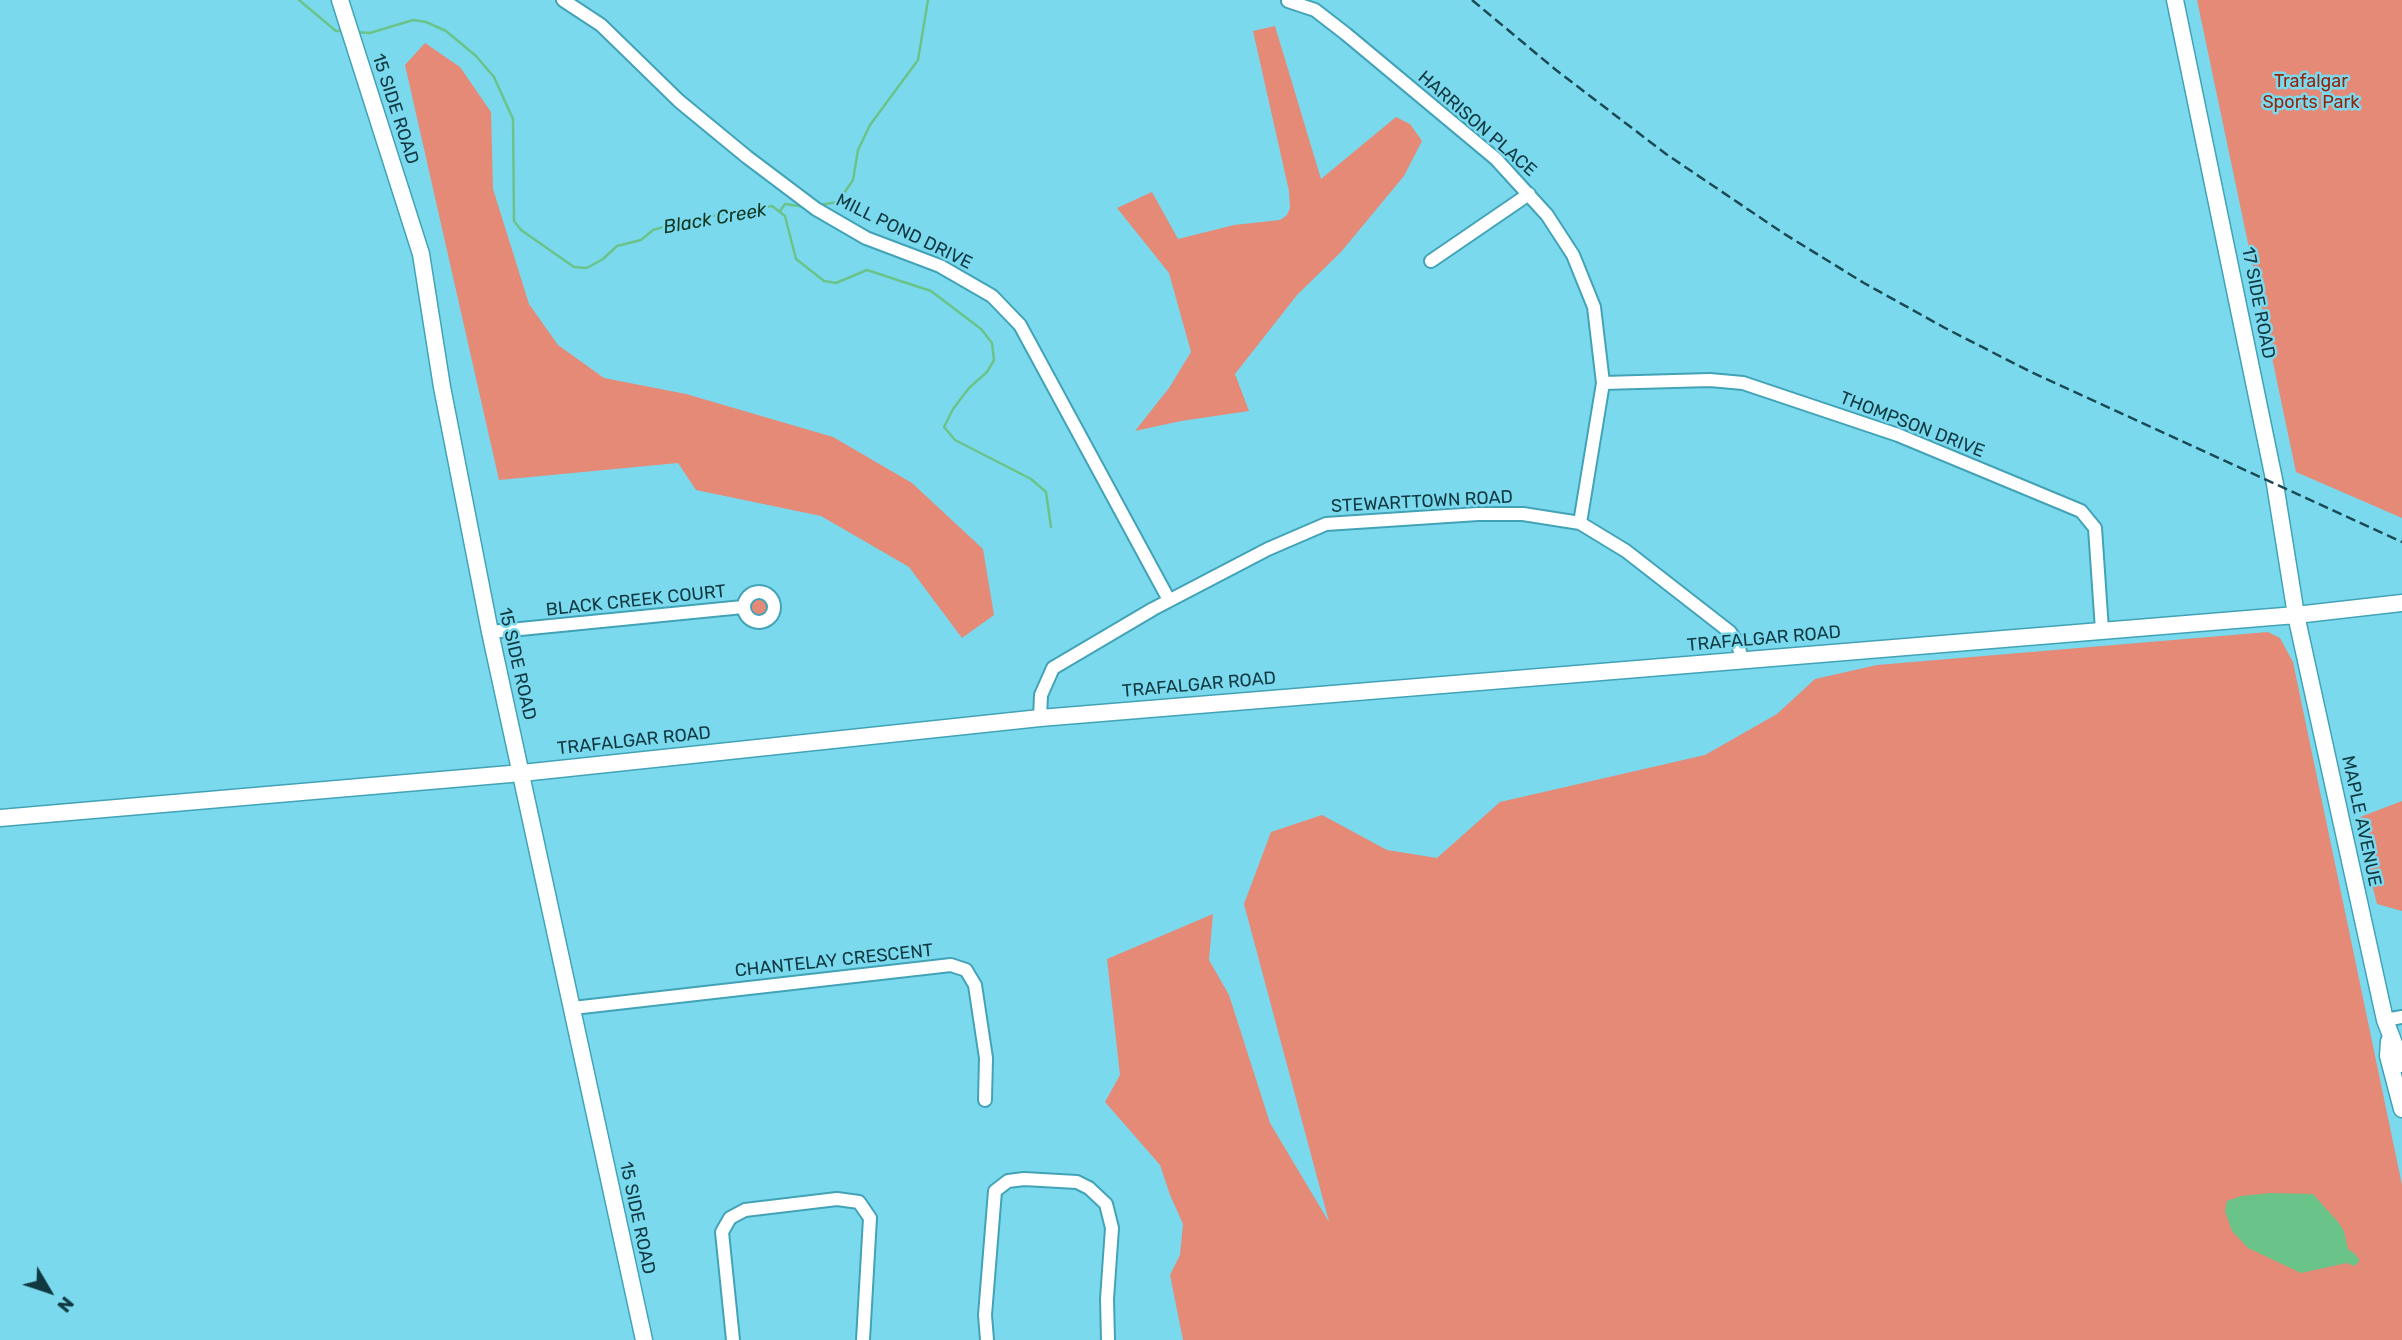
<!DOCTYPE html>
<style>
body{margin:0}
#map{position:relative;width:2402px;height:1340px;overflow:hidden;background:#7bd9ee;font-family:Rubik,sans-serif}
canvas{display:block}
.north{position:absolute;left:14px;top:1256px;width:70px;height:70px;-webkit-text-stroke:5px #7bd9ee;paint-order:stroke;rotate:129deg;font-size:19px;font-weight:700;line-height:28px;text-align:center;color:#0f3841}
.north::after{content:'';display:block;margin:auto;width:24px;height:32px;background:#0f3841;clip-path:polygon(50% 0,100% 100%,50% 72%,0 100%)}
</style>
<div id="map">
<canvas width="2402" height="1340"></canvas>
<div class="north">N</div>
</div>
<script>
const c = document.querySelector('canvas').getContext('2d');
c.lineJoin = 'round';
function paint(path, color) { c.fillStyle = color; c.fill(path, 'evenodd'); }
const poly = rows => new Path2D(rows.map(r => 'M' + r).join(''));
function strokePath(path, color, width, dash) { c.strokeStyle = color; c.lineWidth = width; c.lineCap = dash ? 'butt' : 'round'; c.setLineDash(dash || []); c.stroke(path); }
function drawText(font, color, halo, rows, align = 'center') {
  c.font = font + ' Rubik,sans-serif'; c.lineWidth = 5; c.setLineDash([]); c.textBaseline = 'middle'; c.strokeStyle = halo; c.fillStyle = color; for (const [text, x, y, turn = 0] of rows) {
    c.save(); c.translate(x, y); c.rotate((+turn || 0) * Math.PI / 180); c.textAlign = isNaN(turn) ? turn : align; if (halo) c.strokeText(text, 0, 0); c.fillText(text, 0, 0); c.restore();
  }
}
const green = poly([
 [2197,0,2402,0,2402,518,2296,472],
 [1275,26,1321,179,1396,117,1410,124,1422,141,1404,176,1341,252,1297,295,1235,374,1249,411,1181,421,1135,431,1169,388,1191,352,1169,273,1117,208,1152,192,1178,239,1234,225,1280,220,1287,215,1290,208,1289,191,1253,31],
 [425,43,460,67,491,112,493,189,529,304,558,345,604,378,686,394,833,437,912,483,983,549,994,615,962,638,909,567,821,516,696,490,678,463,499,480,405,65],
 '749 606a10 10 0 1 1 20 0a10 10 0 1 1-20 0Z',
 [2268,632,2280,638,2293,662,2402,1185,2402,1340,1183,1340,1170,1275,1180,1255,1183,1224,1170,1195,1160,1165,1105,1102,1120,1075,1107,959,1213,914,1209,960,1229,995,1270,1123,1329,1222,1244,904,1271,832,1322,815,1387,850,1437,858,1500,802,1705,755,1777,714,1815,679,1877,665],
 [2402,801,2402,911,2377,904,2355,819]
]);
const water = poly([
 [2271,1193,2313,1194,2338,1222,2344,1231,2348,1249,2355,1254,2360,1261,2354,1266,2347,1263,2301,1273,2248,1248,2232,1231,2225,1211,2227,1201,2241,1196]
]);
const stream = poly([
 [299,0,336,31,342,31],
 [356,32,370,33,413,20,426,22,446,31,476,56,494,77,513,119,514,221,521,230,574,267,587,268,603,259,617,246,641,240,653,230,688,220,772,206,785,216,796,259,824,281,836,283,867,270,931,291,981,329,992,343,994,360,987,372,969,388,953,409,944,427,955,440,1031,479,1046,492,1051,527],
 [819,205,838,202,853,180,858,150,870,125,918,60,928,0],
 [780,211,785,204,806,207]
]);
const street = poly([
 [563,0,601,25,679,101,747,157,816,209,866,238,940,266,992,296,1020,325,1169,600],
 [1288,1,1315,10,1346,34,1496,159,1547,215,1573,255,1594,307,1603,383,1580,523],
 [1431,261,1529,194],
 [1603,383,1710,380,1743,383,1898,435,2081,511,2095,528,2102,630],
 '744 607a15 15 0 1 1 30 0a15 15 0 1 1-30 0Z',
 [490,632,743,607],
 [1040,718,1041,695,1053,668,1153,609,1268,549,1326,524,1478,514,1523,514,1580,523,1626,551,1730,632,1738,644,1742,660],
 [573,1008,951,965,966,970,975,985,986,1058,985,1100],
 [2385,1020,2402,1017],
 [733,1340,722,1232,730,1218,745,1210,837,1199,859,1202,870,1218,863,1340],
 [987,1340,985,1315,995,1191,1008,1181,1024,1179,1077,1182,1089,1188,1106,1204,1112,1228,1107,1299,1108,1340]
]);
const secondary = poly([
 [340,0,421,254,442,387,490,632,644,1340],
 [2175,0,2275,484,2296,615,2385,1020,2402,1064],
 [0,818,522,773,1040,718,2296,615,2402,603],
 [2389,1041,2388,1056,2402,1109]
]);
const rail = poly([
 [1472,0,1556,70,1666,154,1783,233,1864,283,1945,328,2029,371,2402,542]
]);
const parkNames = [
 ["Trafalgar",2311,82],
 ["Sports Park",2311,103]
];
const streetNames = [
 ["15 SIDE ROAD",395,109,72],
 ["HARRISON PLACE",1477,124,41],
 ["MILL POND DRIVE",904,232,26],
 ["17 SIDE ROAD",2258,303,79],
 ["THOMPSON DRIVE",1912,425,21],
 ["STEWARTTOWN ROAD",1422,502,-3],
 ["BLACK CREEK COURT",636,601,-6],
 ["TRAFALGAR ROAD",1764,639,-5],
 ["15 SIDE ROAD",517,664,77],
 ["TRAFALGAR ROAD",1199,685,-5],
 ["TRAFALGAR ROAD",634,741,-6],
 ["MAPLE AVENUE",2361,821,78],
 ["CHANTELAY CRESCENT",834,961,-6],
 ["15 SIDE ROAD",637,1218,78]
];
const waterNames = [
 ["Black Creek",715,219,-10]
];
paint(green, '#e48a76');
paint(water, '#6ac489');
strokePath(stream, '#6ac489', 2.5);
strokePath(street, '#42a3b7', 16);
strokePath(secondary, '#42a3b7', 19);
strokePath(street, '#fff', 12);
strokePath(secondary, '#fff', 16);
strokePath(rail, '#1b4a54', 2.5, [10, 5]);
drawText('18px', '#95250a', '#7bd9ee', parkNames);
drawText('18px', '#0f3841', '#7bd9ee', streetNames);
drawText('italic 19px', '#0f361f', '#7bd9ee', waterNames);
</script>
